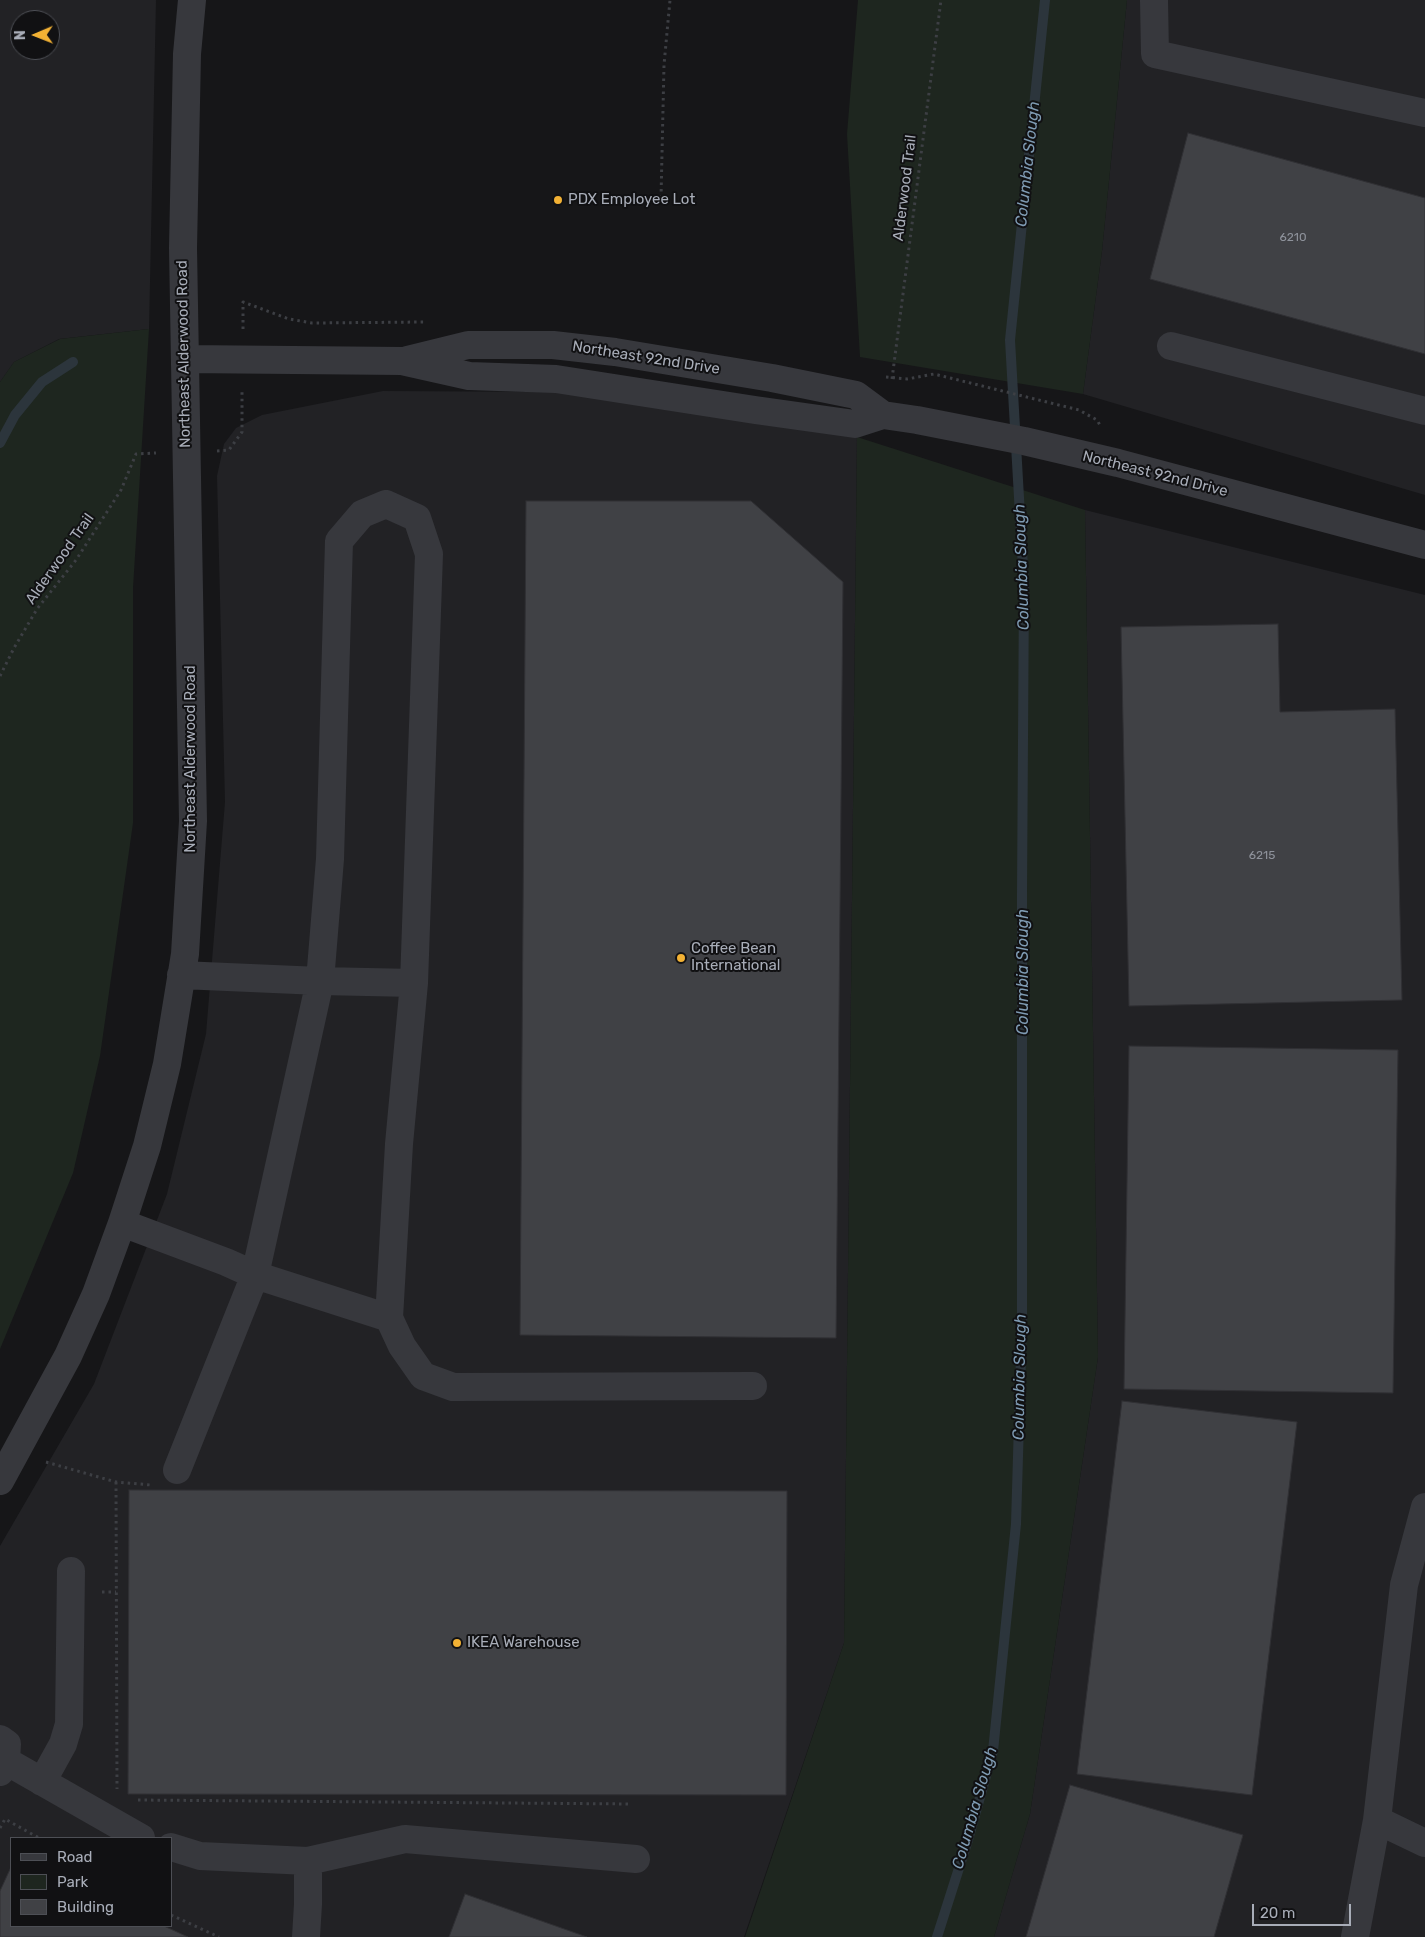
<!DOCTYPE html>
<style>
body{margin:0}
#map{position:relative;width:1425px;height:1937px;overflow:hidden;background:#161618;font-family:Rubik,sans-serif}
canvas{display:block}
.legend{position:absolute;left:10px;top:1837px;width:162px;height:90px;box-sizing:border-box;background:#111113;border:1px solid #4d4f55;margin:0;padding:6px 9px;list-style:none;font-size:15px;color:#a8adb8}
.legend li{display:flex;align-items:center;gap:10px;height:25px}
.legend b{width:25px;border:1px solid #4d4f55}
.north{position:absolute;left:10px;top:10px;width:50px;height:50px;box-sizing:border-box;background:#111113;border:1px solid #4d4f55;border-radius:50%;rotate:269deg;font-size:14px;font-weight:700;line-height:20px;text-align:center;color:#a8adb8}
.north::after{content:'';display:block;margin:auto;width:18px;height:22px;background:#f2b134;clip-path:polygon(50% 0,100% 100%,50% 72%,0 100%)}
.scale{position:absolute;left:1252px;top:1904px;width:99px;height:22px;box-sizing:border-box;border:2px solid #a8adb8;border-top:0;padding-left:6px;font-size:15px;line-height:18px;white-space:nowrap;color:#a8adb8;-webkit-text-stroke:4px #111113;paint-order:stroke}
</style>
<div id="map">
<canvas width="1425" height="1937"></canvas>
<ul class="legend">
<li><b style="height:6px;background:#37383d"></b>Road</li>
<li><b style="height:14px;background:#1e261f"></b>Park</li>
<li><b style="height:14px;background:#404145"></b>Building</li>
</ul>
<div class="north">N</div>
<div class="scale">20 m</div>
</div>
<script>
const c = document.querySelector('canvas').getContext('2d');
c.lineJoin = 'round';
function paint(path, color) { c.fillStyle = color; c.fill(path, 'evenodd'); }
const poly = rows => new Path2D(rows.map(r => 'M' + r).join(''));
function strokePath(path, color, width, dash) { c.strokeStyle = color; c.lineWidth = width; c.lineCap = dash ? 'butt' : 'round'; c.setLineDash(dash || []); c.stroke(path); }
function drawText(font, color, halo, rows, align = 'center') {
  c.font = font + ' Rubik,sans-serif'; c.lineWidth = 4; c.setLineDash([]); c.textBaseline = 'middle'; c.strokeStyle = halo; c.fillStyle = color; for (const [text, x, y, turn = 0] of rows) {
    c.save(); c.translate(x, y); c.rotate((+turn || 0) * Math.PI / 180); c.textAlign = isNaN(turn) ? turn : align; if (halo) c.strokeText(text, 0, 0); c.fillText(text, 0, 0); c.restore();
  }
}
const built = poly([
 [0,0,156,0,149,329,59,339,14,362,0,382],
 [20,20,50,20,50,50,20,50],
 [1127,0,1425,0,1425,495,1083,394,1102,251],
 [383,391,556,392,857,437,844,1643,744,1937,0,1937,0,1546,94,1384,167,1194,206,1034,225,802,217,476,224,444,236,428,262,415],
 [11,1838,171,1838,171,1926,11,1926],
 [1085,510,1425,595,1425,1937,994,1937,1030,1814,1098,1357]
]);
const green = poly([
 [858,0,1127,0,1102,251,1083,394,860,357,847,134],
 [149,329,133,588,133,823,100,1056,73,1173,0,1349,0,382,14,362,60,339],
 [857,437,1085,510,1098,1357,1030,1814,994,1937,745,1937,844,1643]
]);
const stream = poly([
 [0,443,15,415,42,382,73,362],
 [937,1937,968,1840,993,1751,1016,1524,1022,1321,1022,893,1024,585,1010,340,1045,0]
]);
const building = poly([
 [1188,133,1425,198,1425,354,1150,279,1188,133],
 [526,501,751,501,843,582,836,1338,520,1335,526,501],
 [1278,624,1280,712,1395,709,1402,1000,1129,1006,1121,627,1278,624],
 [1129,1046,1398,1050,1393,1393,1124,1389,1129,1046],
 [1122,1401,1297,1422,1252,1795,1077,1774,1122,1401],
 [129,1490,787,1491,786,1795,128,1794,129,1490],
 [1070,1785,1243,1835,1214,1937,1026,1937,1070,1785],
 [11,1867,11,1926,164,1926,188,1937,0,1937,0,1891,11,1867],
 [465,1894,587,1937,449,1937,465,1894]
]);
const path = poly([
 [661,198,664,65,670,0],
 [243,329,243,302,289,319,312,323,424,322],
 [886,377,907,379,934,374,1079,410,1097,420,1101,427],
 [892,379,941,0],
 [217,451,229,450,242,432,242,391],
 [0,676,14,648,37,609,76,560,121,490,136,454,156,453],
 [46,1462,116,1482,151,1485],
 [116,1482,117,1789],
 [102,1592,116,1592],
 [138,1800,632,1804],
 [0,1828,5,1819,39,1838],
 [171,1915,219,1937]
]);
const minor = poly([
 [1154,0,1155,54,1425,113],
 [1171,346,1425,411],
 [185,359,402,361,469,376,556,379,755,410,855,424,883,415,917,420,1024,441,1118,463,1425,545],
 [407,360,468,345,553,345,615,352,772,378,856,395,883,415],
 [386,504,417,518,429,554,414,983,320,981,330,859,339,541,362,514,386,504],
 [122,1223,226,1262,255,1275,320,981,181,975],
 [389,1318,402,1346,423,1376,453,1387,753,1386],
 [177,1470,255,1275,389,1318,399,1144,414,983],
 [0,1481,68,1356,96,1294,122,1223,147,1146,167,1064,185,954,193,821,183,248,187,54,192,0],
 [0,1739,7,1744,6,1761,0,1772],
 [6,1761,141,1838],
 [42,1782,63,1744,69,1724,71,1571],
 [1377,1820,1425,1843],
 [171,1847,200,1856,308,1861,308,1904,306,1937],
 [308,1861,405,1839,636,1859],
 [1355,1937,1377,1820,1404,1585,1425,1507]
]);
const markers = [
 [558,200,5,"#f2b134"],
 [681,958,5,"#f2b134"],
 [457,1643,5,"#f2b134"]
];
const numberNames = [
 ["6210",1293,238],
 ["6215",1262,856]
];
const streetNames = [
 ["Alderwood Trail",905,188,-83],
 ["Northeast Alderwood Road",184,354,-91],
 ["Northeast 92nd Drive",646,358,9],
 ["Northeast 92nd Drive",1155,474,14],
 ["Alderwood Trail",60,559,-55],
 ["Northeast Alderwood Road",191,759,-90]
];
const poiNames = [
 ["PDX Employee Lot",568,200],
 ["Coffee Bean",691,949],
 ["International",691,966],
 ["IKEA Warehouse",467,1643]
];
const waterNames = [
 ["Columbia Slough",1028,164,-84],
 ["Columbia Slough",1022,567,-92],
 ["Columbia Slough",1023,972,-90],
 ["Columbia Slough",1020,1377,-89],
 ["Columbia Slough",975,1808,-74]
];
paint(built, '#222225');
paint(green, '#1e261f');
strokePath(stream, '#2c353c', 10);
paint(building, '#404145');
strokePath(building, '#303034', 1);
strokePath(path, '#3d3f44', 3, [2.5, 4]);
strokePath(minor, '#37383d', 28);
for (const [x, y, r, color] of markers) { const dot = new Path2D(); dot.arc(x, y, r, 0, 2 * Math.PI); c.fillStyle = color; c.fill(dot); strokePath(dot, '#111113', 2); }
drawText('12px', '#8e929b', null, numberNames);
drawText('15px', '#a8adb8', '#111113', streetNames);
drawText('15px', '#a8adb8', '#111113', poiNames, 'left');
drawText('italic 16px', '#7f9bb3', '#111113', waterNames);
</script>
